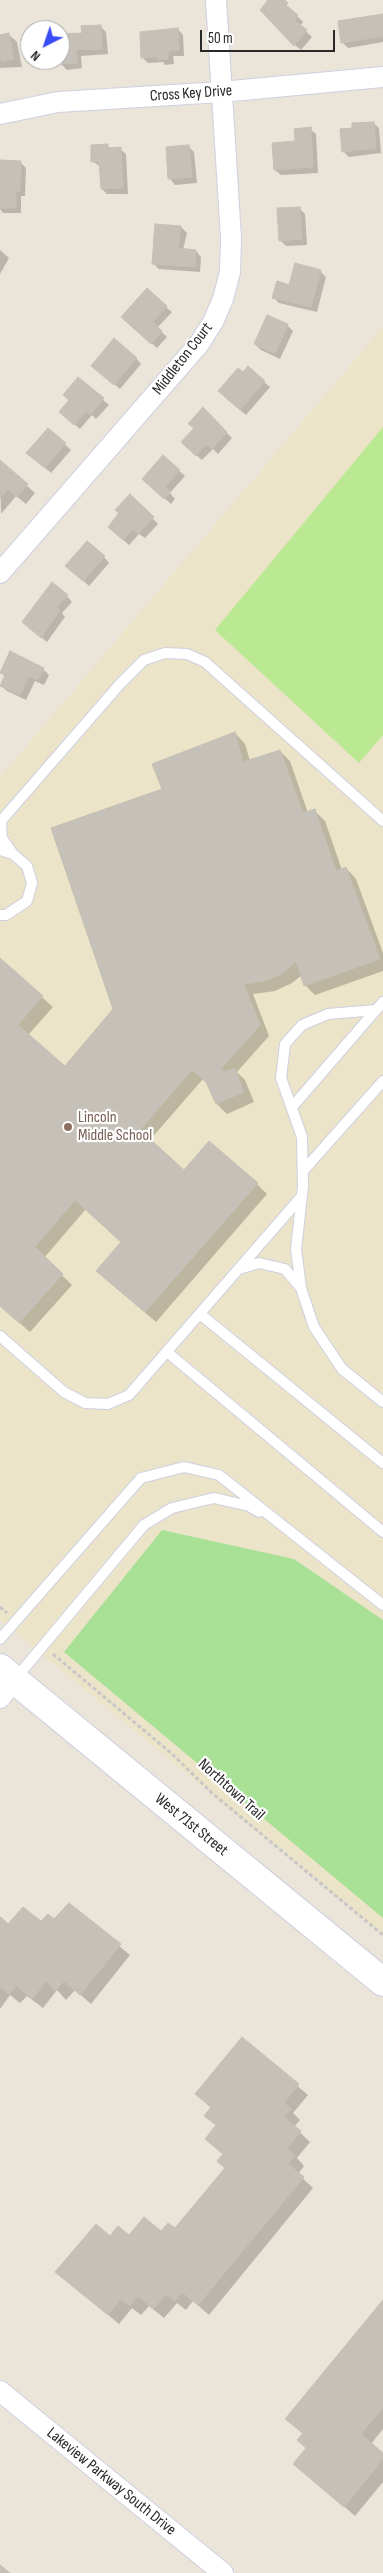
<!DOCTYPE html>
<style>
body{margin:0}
#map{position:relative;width:383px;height:2573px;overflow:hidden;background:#eae4d9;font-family:"Sofia Sans Condensed",sans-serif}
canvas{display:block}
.north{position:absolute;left:20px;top:20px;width:50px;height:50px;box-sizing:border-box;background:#fff;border:1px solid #a9a9a9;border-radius:50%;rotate:221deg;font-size:14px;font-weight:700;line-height:20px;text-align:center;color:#282828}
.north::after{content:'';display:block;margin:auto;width:18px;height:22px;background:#3a4cf6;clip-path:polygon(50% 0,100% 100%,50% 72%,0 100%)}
.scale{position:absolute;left:200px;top:30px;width:135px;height:22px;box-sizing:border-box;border:2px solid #282828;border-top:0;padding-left:6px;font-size:15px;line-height:18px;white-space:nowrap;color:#282828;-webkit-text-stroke:4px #fff;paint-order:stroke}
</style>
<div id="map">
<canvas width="383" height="2573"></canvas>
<div class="north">N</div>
<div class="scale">50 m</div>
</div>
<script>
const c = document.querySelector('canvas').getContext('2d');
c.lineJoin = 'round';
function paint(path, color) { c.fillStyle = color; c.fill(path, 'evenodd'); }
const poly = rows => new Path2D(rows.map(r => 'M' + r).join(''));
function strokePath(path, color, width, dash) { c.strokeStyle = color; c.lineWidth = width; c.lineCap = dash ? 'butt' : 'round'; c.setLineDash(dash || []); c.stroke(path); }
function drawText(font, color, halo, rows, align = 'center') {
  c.font = font + ' "Sofia Sans Condensed",sans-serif'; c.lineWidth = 4.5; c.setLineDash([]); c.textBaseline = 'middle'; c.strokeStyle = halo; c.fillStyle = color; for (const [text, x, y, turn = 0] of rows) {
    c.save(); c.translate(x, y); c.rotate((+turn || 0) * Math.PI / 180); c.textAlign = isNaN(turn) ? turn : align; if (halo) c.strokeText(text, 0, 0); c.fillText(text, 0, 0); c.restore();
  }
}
const education = poly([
 [383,327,383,1935,0,1620,0,777]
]);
const green = poly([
 [162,1530,294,1559,383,1620,383,1918,64,1652]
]);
const pitch = poly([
 [383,427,383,735,359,763,215,630]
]);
const shadow = poly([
 [270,0,281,0,303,22,300,26,312,37,301,50,283,35,285,33],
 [383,15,383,42,348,48,342,42],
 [100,26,106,32,108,54,81,56,82,68,67,70,61,64,60,35,83,34],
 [178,29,183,35,184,56,173,56,174,64,165,65,163,62,148,63,143,58],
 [8,34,17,42,22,67,0,68,0,36],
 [373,123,379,128,381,153,349,157,343,151,353,129],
 [310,129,316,134,318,173,281,175,275,170],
 [108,146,111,149,120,149,126,154,128,194,107,194,102,189,101,167,92,161],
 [188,146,194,152,197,183,175,185,170,179],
 [0,161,20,162,26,168,25,196,21,196,21,213,3,213,0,209],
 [299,208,305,214,307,245,286,246,280,240],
 [156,226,181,227,187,233,183,250,196,251,201,257,200,272,159,269,153,263],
 [0,250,9,258,0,274],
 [320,271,326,277,317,312,279,303,274,298],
 [166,307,172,312,157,328,167,337,157,348,128,323],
 [268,316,287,325,293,331,280,359,261,350,255,344],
 [136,358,141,364,120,389,99,371],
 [244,374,264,382,270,387,246,415,225,397],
 [78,379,109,405,96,419,92,415,80,429,66,417],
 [203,409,232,438,218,454,213,449,202,460,188,448],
 [49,429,71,450,51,473,34,458],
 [163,457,185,476,170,493,175,499,171,504,149,485],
 [0,462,35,493,26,504,16,496,1,514],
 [130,495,158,524,145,538,139,534,129,545,115,532],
 [104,557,109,563,89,586,73,571],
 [67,596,72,602,62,613,65,617,47,642,30,628],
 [43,669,49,675,44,685,35,681,26,700,7,691,1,686,5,676,2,673],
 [235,733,245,744,250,761,280,751,290,761,308,813,315,811,325,821,342,870,346,868,356,879,383,953,383,971,315,995,305,985,302,975,292,983,275,991,253,994,269,1036,237,1072,245,1080,254,1102,227,1114,217,1104,208,1083,203,1079,149,1141,184,1172,257,1184,267,1194,156,1322,108,1281,123,1242,86,1209,44,1258,72,1285,30,1332,0,1306,0,960,53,1007,28,1035,65,1068,114,1009,163,790],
 [69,1905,130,1955,91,2004,75,1990,66,2000,57,1990,43,2008,27,1996,20,2003,10,1995,0,2009,0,1920,8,1926,55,1921],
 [242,2039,308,2095,293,2113,300,2120,294,2127,310,2142,297,2158,304,2166,298,2174,313,2188,209,2315,193,2301,186,2310,177,2303,164,2318,149,2306,141,2315,132,2308,119,2324,57,2272,110,2237,175,2230,226,2169,224,2155,206,2139,217,2126,206,2115,211,2108,197,2094],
 [383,2302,383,2429,371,2444,383,2454,383,2482,355,2516,295,2464,307,2449,303,2434,287,2419]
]);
const building = poly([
 [268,0,285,0,288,3,286,5,298,15,294,20,307,30,294,46,260,10,268,0],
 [383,14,383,36,341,43,338,21,383,14],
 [101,25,102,49,76,50,77,63,60,64,60,34,82,33,81,26,101,25],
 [178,28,179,50,168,51,168,59,158,60,158,57,141,58,140,32,178,28],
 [9,33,14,59,1,62,0,35,9,33],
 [374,122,376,148,342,152,340,129,352,128,352,123,374,122],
 [311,127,313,167,274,170,272,143,295,141,294,129,311,127],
 [108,144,108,148,121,147,123,188,101,189,99,161,91,162,91,145,108,144],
 [189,145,192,177,168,179,166,147,189,145],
 [0,160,21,161,20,191,16,191,16,208,0,208,0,160],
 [300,207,302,239,279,241,277,208,300,207],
 [155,224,181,226,178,248,196,250,195,267,152,264,155,224],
 [295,263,321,270,311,307,272,298,277,281,289,285,295,263],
 [147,288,167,306,153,322,162,331,151,344,121,317,147,288],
 [267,315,288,324,275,354,254,344,267,315],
 [114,338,137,358,114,385,91,366,114,338],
 [248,366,265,381,240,410,218,391,238,368,243,372,248,366],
 [78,377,104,398,90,415,86,411,74,425,59,412,69,400,63,395,78,377],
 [203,407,227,432,212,449,206,444,196,456,181,442,194,428,188,424,203,407],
 [48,428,66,443,45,468,26,453,48,428],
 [163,455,180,470,165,487,171,492,164,499,142,479,163,455],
 [0,460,28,484,17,497,8,489,0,498,0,460],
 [130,494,154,517,138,534,133,529,123,540,108,527,119,513,115,510,130,494],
 [87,541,105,556,83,581,65,566,87,541],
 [52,582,68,595,57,607,60,610,41,638,22,622,52,582],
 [10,651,44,668,38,680,29,676,20,695,0,686,5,675,0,673,10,651],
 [235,732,243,762,280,750,303,813,315,809,336,871,346,867,380,959,304,986,296,961,282,974,265,981,244,984,260,1025,221,1069,224,1072,235,1068,244,1092,216,1104,206,1082,192,1070,140,1130,184,1170,209,1141,258,1183,145,1312,96,1271,121,1242,75,1200,35,1247,63,1274,19,1323,0,1306,0,958,43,996,18,1025,65,1066,113,1009,51,828,162,789,152,764,235,732],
 [69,1903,121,1944,80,1995,64,1981,55,1991,46,1981,32,1999,17,1986,9,1994,0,1987,0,1918,1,1917,8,1924,23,1907,41,1921,48,1914,54,1919,69,1903],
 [242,2037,299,2084,284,2103,291,2109,284,2117,301,2131,287,2148,295,2155,288,2164,304,2177,198,2305,182,2292,175,2301,166,2294,153,2309,138,2296,130,2306,121,2299,108,2315,55,2272,96,2224,110,2236,118,2226,129,2235,144,2217,161,2231,168,2223,175,2228,225,2168,217,2161,223,2154,205,2139,216,2125,204,2116,211,2107,195,2094,242,2037],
 [383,2300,383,2407,361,2434,383,2453,383,2459,344,2507,293,2464,306,2448,297,2440,303,2433,285,2419,383,2300],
 [0,2565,10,2573,0,2573,0,2565]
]);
const path = poly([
 [0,1607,7,1613],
 [53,1654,171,1753,212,1793,383,1935]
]);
const lane = poly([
 [1,821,2,838,13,854],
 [0,822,120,684,144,660,165,653,187,654,205,662,383,821],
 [0,850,13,854,27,866,32,883,27,901,6,915,0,915],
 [376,1010,383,1002],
 [293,1106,376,1010,328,1014,302,1025,285,1044,281,1078,302,1137,303,1186,296,1249,301,1288,314,1327,342,1369,383,1402],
 [303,1171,383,1081],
 [239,1269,259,1263,285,1269,300,1287],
 [200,1314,383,1463],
 [0,1336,64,1392,85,1403,108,1404,129,1395,302,1196],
 [167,1352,383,1532],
 [0,1639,141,1478,184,1467,219,1475,383,1605],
 [16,1678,144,1525,172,1508,214,1498,249,1506,259,1512]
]);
const street = poly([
 [0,114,58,102,221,92,383,77],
 [0,573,199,344,213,322,223,299,230,272,231,238,216,0],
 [0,1698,14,1680],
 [0,2391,223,2573]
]);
const secondary = poly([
 [0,1668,383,1982]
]);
const markers = [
 [68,1127,5,"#8d6e63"]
];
const streetNames = [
 ["Cross Key Drive",191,94,-4],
 ["Middleton Court",183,359,-52],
 ["Northtown Trail",231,1790,42],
 ["West 71st Street",191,1825,39],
 ["Lakeview Parkway South Drive",111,2482,39]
];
const educationNames = [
 ["Lincoln",78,1118],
 ["Middle School",78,1136]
];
paint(education, '#ece4c8');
paint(green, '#a8e196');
paint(pitch, '#bbe892');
paint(shadow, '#0003');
paint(building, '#c5c1b9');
strokePath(building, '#c5c0b3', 1);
strokePath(lane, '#cfd0e1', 12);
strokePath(street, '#cfd0e1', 22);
strokePath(secondary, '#cfd0e1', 30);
strokePath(path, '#c7c7c7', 3, [4, 2.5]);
strokePath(lane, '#fff', 10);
strokePath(street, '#fff', 20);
strokePath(secondary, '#fff', 28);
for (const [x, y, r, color] of markers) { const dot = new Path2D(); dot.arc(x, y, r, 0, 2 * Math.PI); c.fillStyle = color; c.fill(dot); strokePath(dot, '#fff', 2); }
drawText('16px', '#282828', '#fff', streetNames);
drawText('16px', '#785e54', '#fff', educationNames, 'left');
</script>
